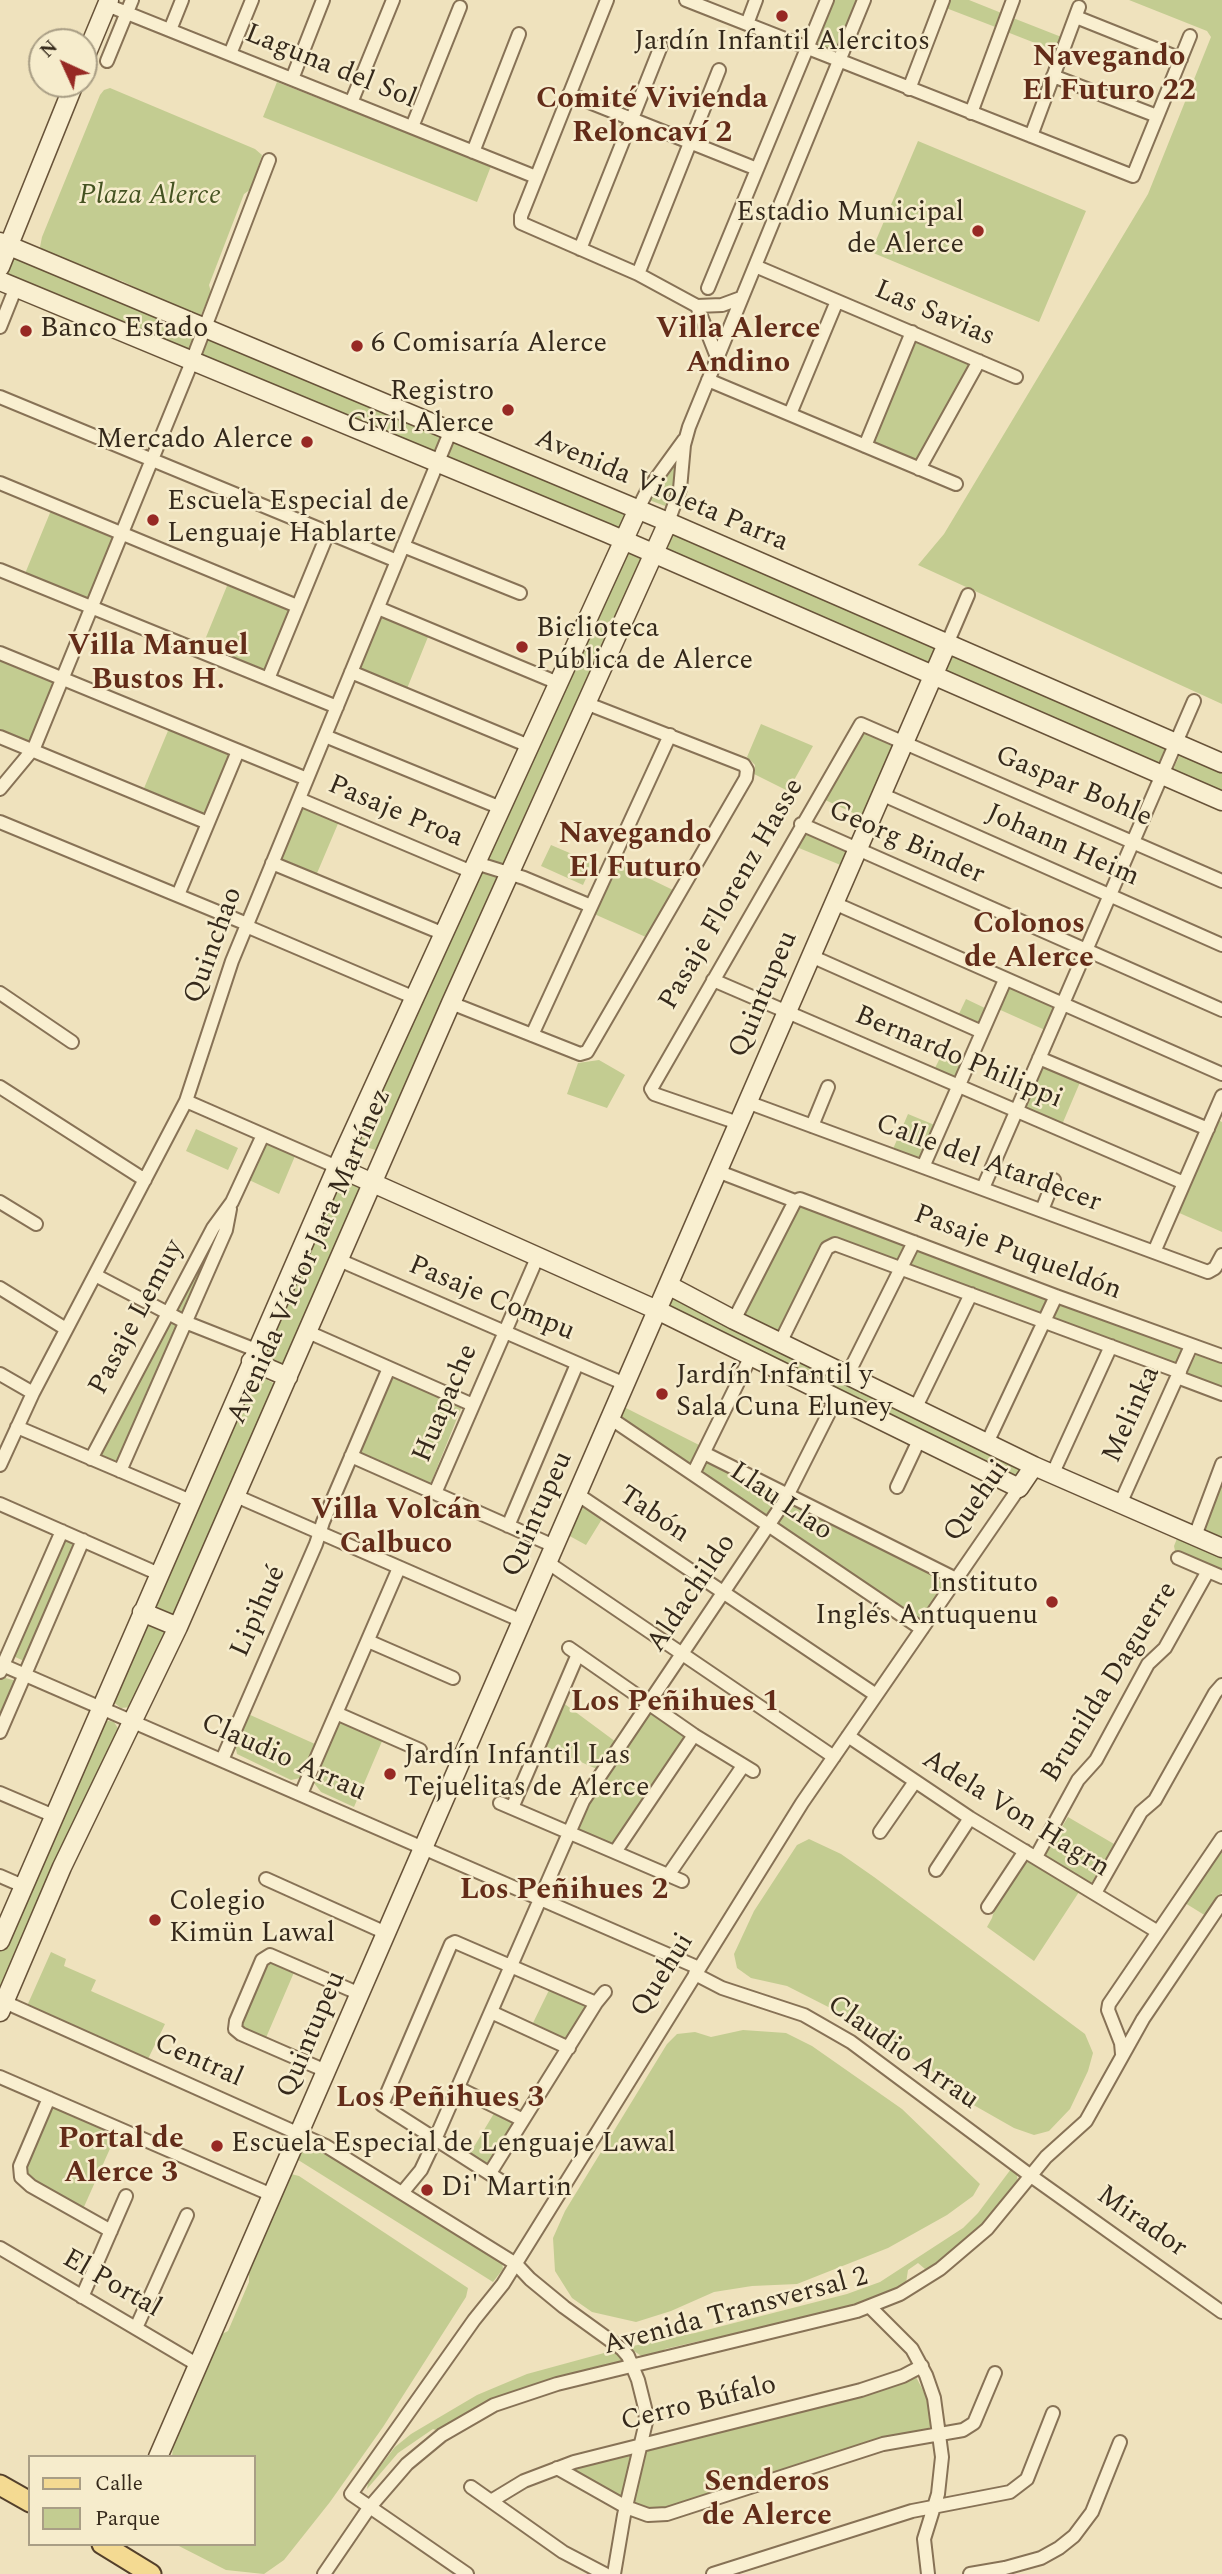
<!DOCTYPE html>
<meta charset="utf-8">
<style>
body{margin:0}
#map{position:relative;width:1222px;height:2574px;overflow:hidden;background:#efe2bd;font-family:Spectral,serif}
canvas{display:block}
.legend{position:absolute;left:28px;top:2455px;width:228px;height:91px;box-sizing:border-box;background:#f6eccc;border:2px solid #a99e85;margin:0;padding:9px 12px;list-style:none;font-size:21px;color:#35291b}
.legend li{display:flex;align-items:center;gap:14px;height:35px}
.legend b{width:35px;border:2px solid #a99e85}
.north{position:absolute;left:28px;top:28px;width:70px;height:70px;box-sizing:border-box;background:#f6eccc;border:2px solid #a99e85;border-radius:50%;rotate:315deg;font-size:19px;font-weight:700;line-height:28px;text-align:center;color:#35291b}
.north::after{content:'';display:block;margin:auto;width:24px;height:32px;background:#972924;clip-path:polygon(50% 0,100% 100%,50% 72%,0 100%)}
</style>
<div id="map">
<canvas width="1222" height="2574"></canvas>
<ul class="legend">
<li><b style="height:9px;background:#f4da92"></b>Calle</li>
<li><b style="height:19px;background:#c3cc91"></b>Parque</li>
</ul>
<div class="north">N</div>
</div>
<script>
const c = document.querySelector('canvas').getContext('2d');
c.lineJoin = 'round';
function paint(path, color) { c.fillStyle = color; c.fill(path, 'evenodd'); }
const poly = rows => new Path2D(rows.map(r => 'M' + r).join(''));
function strokePath(path, color, width, dash) { c.strokeStyle = color; c.lineWidth = width; c.lineCap = dash ? 'butt' : 'round'; c.setLineDash(dash || []); c.stroke(path); }
function drawText(font, color, halo, rows, align = 'center') {
  c.font = font + ' Spectral,serif'; c.lineWidth = 5; c.setLineDash([]); c.textBaseline = 'middle'; c.strokeStyle = halo; c.fillStyle = color; for (const [text, x, y, turn = 0] of rows) {
    c.save(); c.translate(x, y); c.rotate((+turn || 0) * Math.PI / 180); c.textAlign = isNaN(turn) ? turn : align; if (halo) c.strokeText(text, 0, 0); c.fillText(text, 0, 0); c.restore();
  }
}
const green = poly([
 [832,0,857,0,838,45,833,51,819,45,817,39],
 [950,0,969,0,1004,14,998,28,946,8],
 [1129,0,1222,0,1222,704,918,565,944,534,1148,194,1211,37,1207,31],
 [1013,18,1064,38,1058,52,1007,32],
 [277,82,491,166,477,202,263,117],
 [110,88,255,149,262,155,251,189,244,194,209,285,211,292,200,317,194,316,122,281,93,273,43,251,40,247,42,237,100,95,104,90],
 [918,141,1086,211,1039,322,871,252],
 [12,255,197,331,190,348,187,350,5,274],
 [207,336,442,433,442,438,437,452,433,454,202,358,200,354],
 [914,339,970,363,970,366,920,457,912,460,872,443],
 [455,440,628,512,621,532,447,459],
 [677,463,676,481,668,507,649,500],
 [52,508,113,534,114,539,90,596,87,599,82,599,24,576],
 [673,532,937,645,931,666,664,551],
 [625,549,646,558,505,867,485,861],
 [229,581,292,609,266,671,263,672,202,647],
 [383,614,430,632,406,691,361,672,359,668],
 [950,652,1169,747,1160,766,942,673],
 [0,655,55,680,28,745,0,734],
 [761,724,813,746,788,791,754,774,755,765,747,757],
 [170,726,231,753,205,818,142,793],
 [860,729,897,742,864,818,821,798],
 [1181,753,1222,771,1222,794,1173,773,1175,765],
 [304,805,340,819,315,878,280,860],
 [806,831,845,849,847,852,843,866,794,846],
 [551,845,593,863,583,885,541,866],
 [615,862,673,890,648,938,592,913],
 [483,871,499,878,379,1151,369,1148,357,1141,479,872],
 [1008,986,1055,1007,1045,1030,996,1008],
 [966,999,989,1010,983,1023,975,1026,957,1018],
 [941,1056,963,1067,958,1078,952,1080,933,1072],
 [599,1060,625,1075,607,1108,567,1094,578,1063],
 [1045,1066,1081,1080,1061,1127,1024,1109,1041,1069],
 [908,1114,937,1126,925,1155,921,1157,913,1157,893,1149],
 [1216,1119,1222,1122,1222,1232,1175,1211],
 [196,1129,238,1148,228,1170,186,1151],
 [267,1143,295,1156,279,1194,247,1179,264,1144],
 [339,1177,364,1186,283,1368,262,1362,261,1353],
 [797,1204,905,1243,905,1246,898,1261,837,1241,779,1334,745,1319,743,1313],
 [226,1216,183,1314,174,1310],
 [918,1248,1050,1296,1044,1317,908,1267],
 [675,1296,1022,1469,1017,1479,668,1308,669,1299],
 [1058,1302,1185,1347,1176,1366,1050,1319],
 [170,1321,178,1325,119,1464,98,1459,98,1452],
 [1198,1351,1222,1359,1222,1391,1186,1375],
 [258,1375,275,1384,174,1622,131,1707,121,1708,112,1701,254,1376],
 [392,1375,462,1406,430,1485,361,1456,358,1452],
 [622,1406,703,1447,692,1467,618,1420],
 [705,1458,778,1494,779,1498,769,1515,765,1518,697,1472],
 [1222,1472,1222,1537,1202,1528],
 [791,1502,946,1577,946,1582,919,1620,776,1524],
 [583,1507,602,1519,586,1545,566,1534,578,1509],
 [1178,1536,1222,1555,1222,1571,1175,1551,1174,1546],
 [63,1538,73,1539,77,1546,24,1661,13,1656],
 [2,1677,16,1681,0,1724,0,1680],
 [562,1702,616,1742,597,1769,544,1746],
 [654,1712,687,1735,616,1843,609,1844,580,1831,578,1827,589,1804,648,1714],
 [248,1714,315,1744,300,1778,291,1780,237,1754,235,1744],
 [104,1720,114,1722,119,1730,0,1992,0,1951,99,1724],
 [342,1722,383,1739,354,1807,321,1792,314,1783,337,1726],
 [1068,1817,1114,1844,1091,1884,1044,1856],
 [809,1839,841,1854,874,1877,1085,2034,1093,2053,1088,2071,1070,2109,1049,2131,1034,2135,1014,2128,970,2103,938,2075,850,2018,787,1986,751,1978,737,1968,734,1954,754,1911,797,1845],
 [1222,1847,1222,1892,1206,1916,1185,1903],
 [1030,1861,1079,1892,1034,1961,987,1927,992,1918,995,1907,1024,1864],
 [51,1952,66,1959,64,1966,96,1980,91,1991,165,2024,148,2059,27,2006],
 [267,1960,295,1970,265,2040,241,2030,240,2020],
 [551,1986,589,2002,567,2042,531,2027],
 [743,2030,786,2033,812,2046,902,2109,980,2184,973,2196,947,2215,888,2248,797,2284,752,2286,714,2292,671,2311,636,2322,592,2312,572,2298,555,2271,553,2238,565,2211,667,2044,677,2034,695,2032,711,2037],
 [54,2106,117,2133,83,2209,34,2182,26,2171,51,2108],
 [496,2110,514,2119,516,2124,489,2166,486,2166,469,2155],
 [304,2145,318,2148,502,2261,503,2269,493,2282,295,2158],
 [1011,2169,1017,2175,1018,2185,984,2224,935,2266,925,2269,918,2263,908,2270,906,2283,877,2299,706,2343,704,2340,665,2349,662,2353,643,2357,628,2347,695,2333,847,2294,880,2282,963,2228,978,2213],
 [291,2174,299,2176,468,2288,466,2297,383,2427,330,2502,284,2560,264,2574,226,2570,175,2544,254,2544,254,2457,172,2457,174,2436,220,2335,228,2331,249,2282,249,2265,287,2179],
 [615,2350,624,2358,620,2364,520,2389,485,2403,436,2430,433,2429,398,2453,367,2489,368,2483,375,2473,395,2447,411,2434,477,2395,527,2374],
 [915,2375,928,2400,933,2423,927,2432,669,2511,652,2512,634,2505,632,2500,645,2450],
 [631,2451,622,2499,570,2473,569,2467]
]);
const street = poly([
 [607,0,521,216,521,223,638,274,697,306,722,305,741,298],
 [686,0,1133,176,1190,36],
 [107,5,536,177],
 [1076,17,1181,59],
 [747,24,756,0],
 [170,30,182,0],
 [230,54,252,0],
 [107,61,132,0],
 [1053,76,1157,116],
 [292,79,323,0],
 [909,89,943,0],
 [569,94,757,169],
 [351,103,393,0],
 [971,113,1013,0],
 [412,127,460,7],
 [1031,136,1079,7],
 [473,152,519,34],
 [580,249,661,46],
 [755,266,1016,377],
 [638,274,719,70],
 [708,288,827,0],
 [697,306,717,357],
 [0,327,16,287],
 [708,380,956,484],
 [0,397,397,561],
 [790,414,837,301],
 [865,446,912,332],
 [919,469,979,361],
 [0,483,297,606],
 [638,509,647,491,684,440],
 [668,522,680,489,684,445,689,427,864,0],
 [403,546,520,593],
 [0,570,337,707],
 [378,608,558,683],
 [947,644,968,595],
 [0,653,307,779],
 [351,672,529,746],
 [268,679,328,533],
 [325,736,501,808],
 [0,737,208,823],
 [0,789,34,748,189,369,269,160],
 [881,794,1222,945],
 [299,799,472,872],
 [0,822,247,924],
 [801,824,1222,1010],
 [272,863,444,934],
 [476,863,524,878,591,906],
 [178,895,238,751],
 [834,903,1222,1074],
 [246,926,415,998],
 [811,956,982,1032],
 [713,980,1184,1183],
 [0,993,72,1042],
 [451,1003,580,1054,587,1052,746,778,747,770,744,765,588,704],
 [532,1035,670,735],
 [1039,1058,1208,1129],
 [0,1087,145,1180],
 [186,1101,337,1167],
 [747,1102,1208,1272,1215,1268,1222,1255],
 [738,1123,654,1094,651,1089,861,724,1222,881],
 [812,1126,828,1087],
 [923,1167,1005,980],
 [717,1171,795,1201,800,1199,1056,1296,1222,1356],
 [983,1188,1194,701],
 [0,1202,36,1224],
 [1042,1210,1054,1180],
 [1154,1252,1222,1096],
 [339,1260,625,1384],
 [95,1275,185,1322,256,1350],
 [0,1288,66,1329],
 [734,1320,795,1201],
 [308,1332,473,1405],
 [780,1343,827,1248,835,1244,1180,1372],
 [0,1374,33,1393],
 [847,1376,914,1242],
 [1177,1377,1222,1394],
 [915,1409,971,1294],
 [610,1418,922,1629],
 [17,1427,191,1501],
 [987,1443,1056,1296],
 [704,1453,956,1579],
 [351,1456,554,1546],
 [91,1459,213,1228,232,1202,263,1135],
 [0,1465,33,1393,186,1101,232,961,451,430],
 [120,1471,226,1230,230,1209],
 [693,1474,751,1356],
 [1052,1475,1111,1346],
 [897,1487,920,1438],
 [435,1493,537,1258],
 [577,1494,876,1695],
 [236,1496,522,1621],
 [0,1504,159,1574],
 [1120,1504,1191,1346],
 [508,1526,577,1364],
 [1195,1536,1222,1464],
 [1178,1558,1222,1577],
 [547,1562,834,1757],
 [368,1641,453,1678],
 [569,1648,694,1735,753,1771],
 [0,1664,699,1968],
 [0,1672,62,1531],
 [336,1713,420,1750],
 [0,1732,83,1540],
 [848,1736,970,1818,1158,1932],
 [222,1760,316,1544,323,1522,389,1368],
 [0,1793,54,1816],
 [301,1794,399,1568],
 [500,1803,682,1881],
 [512,1808,578,1654],
 [880,1832,914,1783],
 [615,1852,694,1735],
 [1036,1857,1078,1780,1096,1760,1148,1664,1165,1648,1208,1571],
 [936,1870,970,1818],
 [669,1874,743,1766],
 [0,1876,23,1886],
 [266,1879,386,1933],
 [1095,1893,1141,1812,1155,1800,1215,1693,1222,1685],
 [988,1907,1025,1851],
 [695,1974,722,1988,804,2015,851,2042,1031,2176,1222,2312],
 [0,2000,326,2146,516,2264,530,2279,564,2307,622,2349,628,2356,638,2380,645,2408,646,2422,624,2515,614,2574],
 [491,2012,569,2048],
 [1122,2054,1121,2043,1108,2010,1109,2004,1222,1838],
 [326,2071,241,2034,235,2029,236,2021,262,1960,270,1955,360,1994],
 [0,2077,272,2195],
 [458,2088,523,2120],
 [49,2098,20,2166,21,2177,31,2186,111,2231],
 [490,2173,596,2003,605,1992],
 [501,2181,382,2105,451,1944,455,1942,596,2003],
 [402,2193,421,2170,430,2151,583,1801,784,1502,837,1397],
 [0,2248,198,2365],
 [82,2297,126,2196],
 [870,2307,912,2349,926,2375,934,2398,942,2457,938,2494,924,2539,928,2574],
 [136,2328,187,2215],
 [557,2468,626,2507,648,2515,667,2514,883,2444,963,2430,974,2423,995,2373],
 [471,2487,563,2552,605,2574],
 [491,2501,524,2481,574,2462,861,2390,903,2376,922,2366],
 [324,2574,369,2508,407,2464,442,2435,494,2405,557,2384,857,2311,900,2294,940,2269,987,2229,1046,2157,1086,2121,1143,2019,1222,1902],
 [467,2574,351,2494,474,2320,503,2284,802,1803,1019,1488],
 [713,2574,912,2511,1010,2492,1027,2479,1053,2413],
 [970,2574,1005,2568,1041,2558,1059,2548,1074,2536,1092,2512,1120,2442]
]);
const secondary = poly([
 [84,60,109,0],
 [0,242,668,522,1222,763],
 [0,267,74,84],
 [0,281,607,533,1222,801],
 [337,1167,657,1310,1019,1488,1034,1466],
 [668,1285,734,1320,1034,1466,1222,1548],
 [251,1361,288,1377],
 [142,1612,178,1627],
 [0,1941,337,1167,638,509],
 [0,2012,62,1867,178,1627,451,1003,668,522],
 [158,2457,947,644]
]);
const primary = poly([
 [0,2485,30,2502],
 [102,2544,151,2574]
]);
const markers = [
 [782,16,7,"#972924"],
 [978,231,7,"#972924"],
 [26,331,7,"#972924"],
 [357,346,7,"#972924"],
 [508,410,7,"#972924"],
 [307,442,7,"#972924"],
 [153,520,7,"#972924"],
 [522,647,7,"#972924"],
 [662,1394,7,"#972924"],
 [1052,1602,7,"#972924"],
 [390,1774,7,"#972924"],
 [155,1920,7,"#972924"],
 [217,2146,7,"#972924"],
 [427,2190,7,"#972924"]
];
const poiNames = [
 ["Jardín Infantil Alercitos",782,44,"center"],
 ["Estadio Municipal",964,215,"right"],
 ["de Alerce",964,247,"right"],
 ["Banco Estado",40,331],
 ["6 Comisaría Alerce",371,346],
 ["Registro",494,394,"right"],
 ["Civil Alerce",494,426,"right"],
 ["Mercado Alerce",293,442,"right"],
 ["Escuela Especial de",167,504],
 ["Lenguaje Hablarte",167,536],
 ["Biclioteca",536,631],
 ["Pública de Alerce",536,663],
 ["Jardín Infantil y",676,1378],
 ["Sala Cuna Eluney",676,1410],
 ["Instituto",1038,1586,"right"],
 ["Inglés Antuquenu",1038,1618,"right"],
 ["Jardín Infantil Las",404,1758],
 ["Tejuelitas de Alerce",404,1790],
 ["Colegio",169,1904],
 ["Kimün Lawal",169,1936],
 ["Escuela Especial de Lenguaje Lawal",231,2146],
 ["Di' Martin",441,2190]
];
const streetNames = [
 ["Laguna del Sol",330,68,22],
 ["Las Savias",934,315,23],
 ["Avenida Violeta Parra",661,492,23],
 ["Gaspar Bohle",1073,788,23],
 ["Pasaje Proa",395,813,23],
 ["Georg Binder",906,844,24],
 ["Johann Heim",1062,847,24],
 ["Pasaje Florenz Hasse",733,895,-60],
 ["Quinchao",215,946,-70],
 ["Quintupeu",765,995,-67],
 ["Bernardo Philippi",958,1059,23],
 ["Calle del Atardecer",988,1165,20],
 ["Pasaje Puqueldón",1017,1254,21],
 ["Avenida Víctor Jara Martínez",311,1257,-66],
 ["Pasaje Compu",491,1300,23],
 ["Pasaje Lemuy",138,1318,-62],
 ["Huapache",447,1404,-67],
 ["Melinka",1133,1415,-66],
 ["Quehui",978,1502,-55],
 ["Llau Llao",780,1503,34],
 ["Quintupeu",539,1515,-66],
 ["Tabón",653,1516,34],
 ["Aldachildo",693,1594,-56],
 ["Lipihué",260,1612,-66],
 ["Brunilda Daguerre",1111,1683,-58],
 ["Claudio Arrau",283,1759,24],
 ["Adela Von Hagrn",1015,1815,32],
 ["Quehui",664,1976,-58],
 ["Quintupeu",313,2035,-67],
 ["Claudio Arrau",902,2054,35],
 ["Central",198,2062,24],
 ["Mirador",1141,2223,35],
 ["El Portal",111,2285,30],
 ["Avenida Transversal 2",736,2313,-15],
 ["Cerro Búfalo",699,2405,-14]
];
const parkNames = [
 ["Plaza Alerce",150,198]
];
const neighbourhoodNames = [
 ["Navegando",1109,59],
 ["El Futuro 22",1109,93],
 ["Comité Vivienda",652,101],
 ["Reloncaví 2",652,135],
 ["Villa Alerce",738,331],
 ["Andino",738,365],
 ["Villa Manuel",158,648],
 ["Bustos H.",158,682],
 ["Navegando",635,836],
 ["El Futuro",635,870],
 ["Colonos",1029,926],
 ["de Alerce",1029,960],
 ["Villa Volcán",396,1512],
 ["Calbuco",396,1546],
 ["Los Peñihues 1",675,1704],
 ["Los Peñihues 2",564,1892],
 ["Los Peñihues 3",440,2100],
 ["Portal de",121,2141],
 ["Alerce 3",121,2175],
 ["Senderos",767,2484],
 ["de Alerce",767,2518]
];
paint(green, '#c3cc91');
strokePath(street, '#877256', 16);
strokePath(secondary, '#685339', 21);
strokePath(primary, '#54402b', 23);
strokePath(street, '#f9efd0', 12);
strokePath(secondary, '#f9efd0', 18);
strokePath(primary, '#f4da92', 19);
for (const [x, y, r, color] of markers) { const dot = new Path2D(); dot.arc(x, y, r, 0, 2 * Math.PI); c.fillStyle = color; c.fill(dot); strokePath(dot, '#f6eccc', 2.5); }
drawText('28px', '#35291b', '#f6eccc', poiNames, 'left');
drawText('28px', '#35291b', '#f6eccc', streetNames);
drawText('italic 28px', '#445221', '#f6eccc', parkNames);
drawText('bold 30px', '#632c19', '#f6eccc', neighbourhoodNames);
</script>
